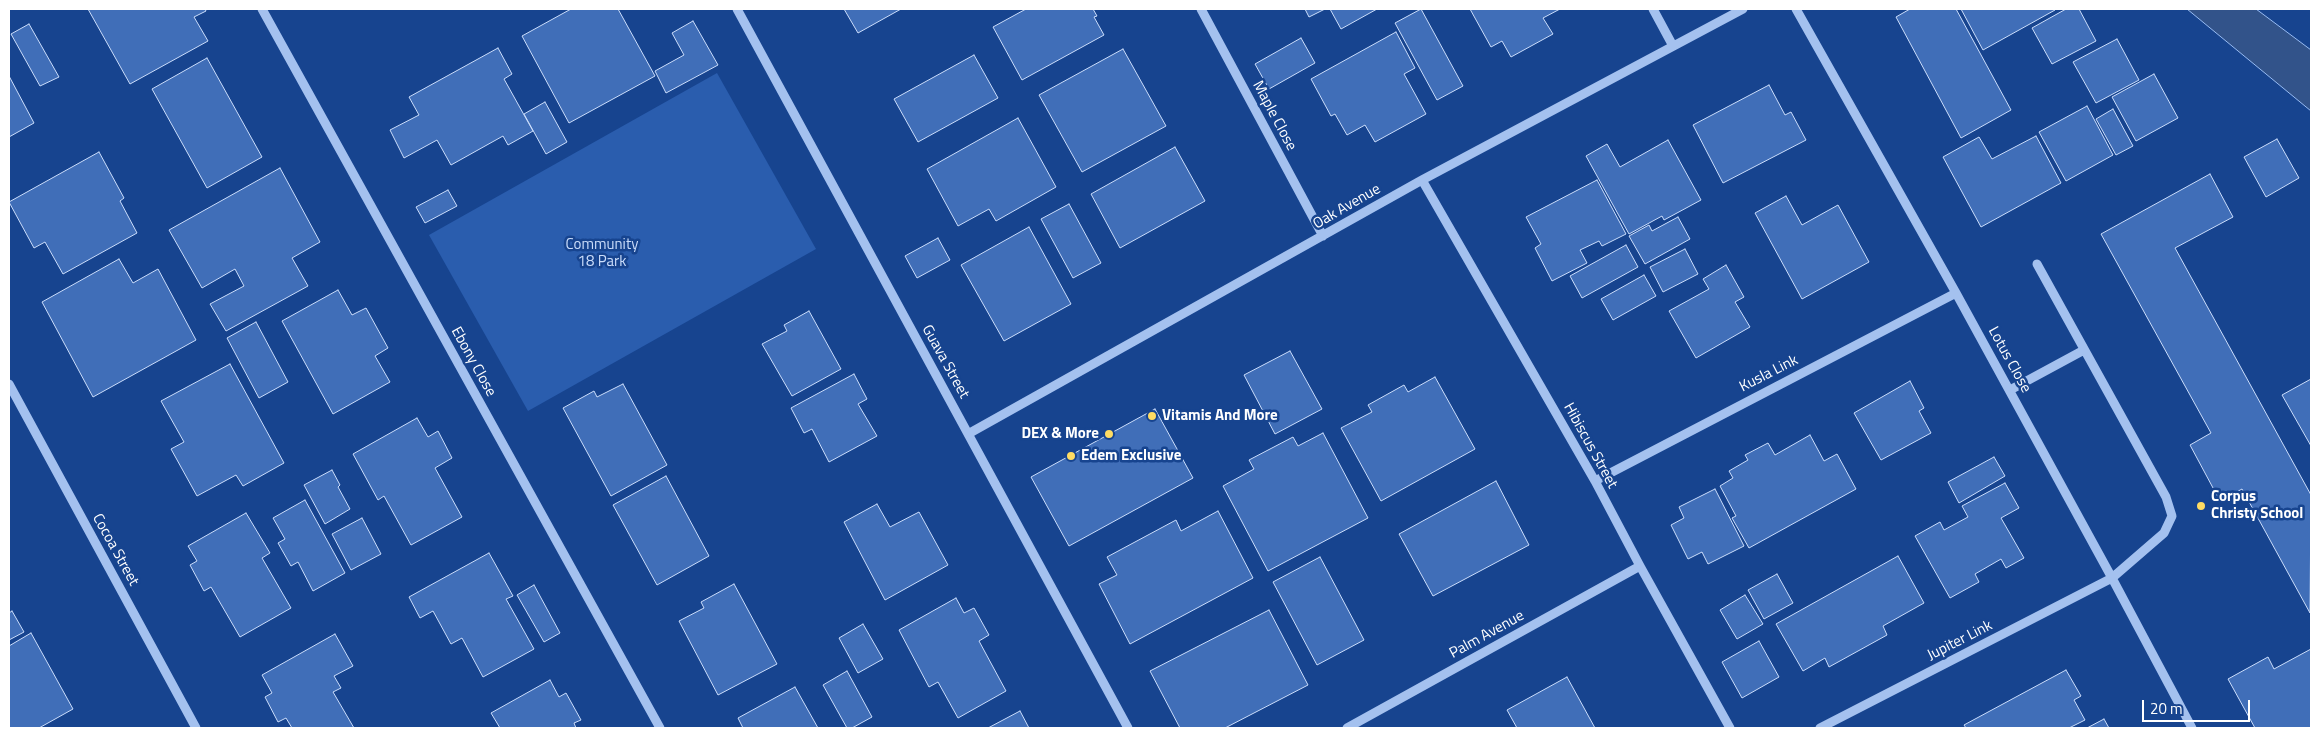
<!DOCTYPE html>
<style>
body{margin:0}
#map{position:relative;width:2320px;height:737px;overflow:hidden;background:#17448f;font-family:"Titillium Web",sans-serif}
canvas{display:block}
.frame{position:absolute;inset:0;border:10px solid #fff;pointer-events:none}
.scale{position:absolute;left:2142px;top:700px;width:108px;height:22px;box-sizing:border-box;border:2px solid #fff;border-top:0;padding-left:6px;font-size:15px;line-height:18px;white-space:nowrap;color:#fff;-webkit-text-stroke:4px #17448f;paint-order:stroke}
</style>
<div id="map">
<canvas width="2320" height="737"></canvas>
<div class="frame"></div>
<div class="scale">20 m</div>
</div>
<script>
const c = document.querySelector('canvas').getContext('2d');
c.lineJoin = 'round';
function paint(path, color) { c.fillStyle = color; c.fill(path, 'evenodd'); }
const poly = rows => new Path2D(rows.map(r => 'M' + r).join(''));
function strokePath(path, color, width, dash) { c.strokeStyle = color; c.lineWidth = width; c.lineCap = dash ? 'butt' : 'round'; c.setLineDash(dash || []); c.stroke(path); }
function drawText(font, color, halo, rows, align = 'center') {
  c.font = font + ' "Titillium Web",sans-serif'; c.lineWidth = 5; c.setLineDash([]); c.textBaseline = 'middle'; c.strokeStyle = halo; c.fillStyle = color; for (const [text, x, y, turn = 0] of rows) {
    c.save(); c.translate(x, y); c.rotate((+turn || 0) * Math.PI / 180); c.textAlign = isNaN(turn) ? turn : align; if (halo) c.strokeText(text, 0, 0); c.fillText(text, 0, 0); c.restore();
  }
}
const green = poly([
 [717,73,816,249,528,411,429,235]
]);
const water = poly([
 [2187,9,2256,9,2311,50,2311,111,2187,9]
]);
const building = poly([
 [88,9,205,9,206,11,194,17,208,41,130,84,88,9],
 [571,9,618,9,655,76,569,123,522,36,571,9],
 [844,9,901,9,858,33,844,9],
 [1026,9,1093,9,1097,16,1094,17,1104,35,1022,80,993,27,1026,9],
 [1305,9,1325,9,1309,17,1305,9],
 [1330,9,1377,9,1341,29,1330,9],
 [1421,9,1463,86,1437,100,1395,23,1421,9],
 [1470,9,1560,9,1543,18,1553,34,1511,57,1502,41,1491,47,1470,9],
 [1910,9,1956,9,2011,110,1961,138,1896,17,1910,9],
 [1961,9,2055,9,2055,10,1983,50,1961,9],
 [2066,9,2079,9,2096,41,2052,64,2032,28,2066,9],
 [693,21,718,65,666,93,655,71,684,55,672,33,693,21],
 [29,24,59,77,40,86,11,34,29,24],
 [1396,32,1415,68,1404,74,1426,114,1375,142,1365,125,1347,135,1335,114,1331,116,1311,79,1396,32],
 [1301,38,1315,63,1269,89,1255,64,1301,38],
 [2117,39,2139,80,2096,103,2073,62,2117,39],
 [498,48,512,74,504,79,533,131,508,145,503,136,451,165,437,140,404,158,390,130,419,115,409,97,498,48],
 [1123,49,1166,126,1082,172,1039,95,1123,49],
 [974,55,998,98,918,142,894,99,974,55],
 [207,58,262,157,207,188,152,89,207,58],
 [2154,74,2178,118,2136,141,2112,97,2154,74],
 [9,76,34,123,9,137,9,76],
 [1769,85,1785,115,1791,112,1806,140,1723,183,1693,125,1769,85],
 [545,102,567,142,546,154,524,114,545,102],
 [2087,106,2113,155,2066,181,2039,132,2087,106],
 [2113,109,2133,146,2116,155,2096,119,2113,109],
 [1018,118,1056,187,996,221,989,209,958,226,927,169,1018,118],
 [2036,136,2061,183,1981,227,1943,157,1979,137,1992,159,2036,136],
 [2277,139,2299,178,2266,197,2244,157,2277,139],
 [1668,140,1701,200,1664,220,1662,216,1629,234,1586,156,1607,144,1620,167,1668,140],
 [1175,147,1205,201,1120,248,1091,194,1175,147],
 [99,152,124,198,120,201,137,233,63,274,45,242,34,248,9,202,99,152],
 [280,168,320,242,292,258,308,286,226,331,210,304,244,286,235,269,202,288,169,230,280,168],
 [2210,174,2233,217,2175,248,2311,495,2310,613,2242,489,2220,501,2190,445,2211,433,2101,234,2210,174],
 [1597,180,1626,234,1602,246,1599,241,1580,250,1587,263,1552,281,1535,248,1541,244,1526,217,1597,180],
 [448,190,457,206,425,223,416,207,448,190],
 [1786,196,1802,225,1838,205,1869,262,1802,299,1755,213,1786,196],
 [1069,204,1101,263,1073,278,1041,219,1069,204],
 [1678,217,1690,239,1645,264,1629,236,1649,225,1652,231,1678,217],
 [1029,227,1071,304,1004,341,961,265,1029,227],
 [938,238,950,260,917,278,905,256,938,238],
 [1626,245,1638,267,1582,298,1570,276,1626,245],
 [1685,249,1698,274,1663,292,1650,267,1685,249],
 [119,259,133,283,158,269,196,340,93,397,42,302,119,259],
 [1726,265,1744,297,1735,302,1750,327,1696,358,1669,311,1709,289,1703,279,1726,265],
 [1644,275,1656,296,1613,320,1601,299,1644,275],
 [338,290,352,315,366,308,388,348,375,356,390,382,333,414,282,321,338,290],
 [809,311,841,369,792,396,762,344,787,331,784,325,809,311],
 [256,322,288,382,259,398,227,338,256,322],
 [1290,351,1322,409,1275,434,1244,375,1290,351],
 [230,364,284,463,243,486,236,475,197,496,171,449,184,442,161,401,230,364],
 [854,374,867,399,858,404,877,436,829,462,812,429,804,433,791,408,854,374],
 [1435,377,1475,449,1381,501,1341,428,1372,412,1368,405,1404,385,1408,392,1435,377],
 [2311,379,2311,446,2282,395,2311,379],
 [1910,381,1924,408,1919,411,1931,433,1881,460,1854,413,1910,381],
 [623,384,667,465,611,496,563,408,594,391,597,397,623,384],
 [1155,409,1193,478,1069,546,1031,477,1155,409],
 [417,418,428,437,438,431,452,458,435,468,462,517,411,545,384,496,378,500,353,454,417,418],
 [1323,433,1368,518,1268,571,1223,486,1254,469,1249,460,1293,437,1298,446,1323,433],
 [1810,435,1824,461,1837,454,1856,489,1749,548,1732,518,1736,516,1720,486,1733,478,1729,471,1748,460,1745,455,1768,443,1775,455,1810,435],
 [1994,457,2005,476,1959,503,1948,482,1994,457],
 [332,470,340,485,338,487,350,509,325,524,304,485,332,470],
 [666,476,709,556,657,585,613,505,666,476],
 [1496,481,1529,545,1433,596,1399,534,1496,481],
 [2005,483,2019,508,2001,518,2024,558,2006,568,2001,559,1975,574,1979,582,1950,598,1915,536,1940,522,1944,530,1968,517,1962,506,2005,483],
 [1715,489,1744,546,1708,564,1702,552,1688,559,1671,525,1684,518,1679,507,1715,489],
 [305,500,345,573,313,591,298,562,291,566,278,543,285,539,273,518,305,500],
 [877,504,890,527,919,512,948,565,885,600,844,522,877,504],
 [1218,511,1253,578,1130,644,1099,584,1117,575,1107,557,1176,520,1181,531,1218,511],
 [246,513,270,553,262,558,291,608,240,637,211,587,204,591,190,565,197,561,188,546,246,513],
 [362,518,381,554,351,570,332,534,362,518],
 [489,553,513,596,506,599,534,649,483,677,462,638,451,644,433,611,420,618,409,597,489,553],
 [1898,556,1924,603,1883,626,1887,635,1829,667,1825,658,1803,671,1776,624,1898,556],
 [1320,557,1364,640,1317,665,1273,582,1320,557],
 [1777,574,1793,603,1764,619,1748,590,1777,574],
 [734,584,777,664,718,695,679,621,704,608,701,602,734,584],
 [534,585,560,633,544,642,517,595,534,585],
 [1745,595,1763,624,1737,639,1720,610,1745,595],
 [956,598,964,613,974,608,989,635,979,641,1006,691,958,718,938,682,929,687,899,630,956,598],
 [1269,610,1308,685,1225,728,1180,728,1150,671,1269,610],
 [12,611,24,632,9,640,9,613,12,611],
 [863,624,883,659,858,673,839,638,863,624],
 [31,633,73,709,39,728,9,728,9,646,31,633],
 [335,634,353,666,334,676,341,688,333,692,354,728,292,728,286,718,278,722,265,697,272,693,262,675,335,634],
 [1759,641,1779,677,1742,698,1722,662,1759,641],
 [2311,649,2311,728,2255,728,2228,679,2268,657,2274,669,2311,649],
 [2066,670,2081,696,2074,700,2085,720,2069,728,1966,728,1964,725,2066,670],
 [847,671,872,717,852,728,847,728,823,685,847,671],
 [1567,677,1595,728,1517,728,1507,710,1567,677],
 [550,680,559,697,566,693,581,720,574,723,576,728,500,728,491,713,550,680],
 [795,687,818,728,743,728,738,718,795,687],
 [1020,711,1029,728,988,728,1020,711],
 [2104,719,2109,728,2087,728,2104,719]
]);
const minor = poly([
 [262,9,660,728],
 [737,9,1128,728],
 [1201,9,1323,236],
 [1653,9,1673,46],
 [1796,9,1956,293,2112,578,2192,728],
 [1422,180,1595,481,1640,566,1730,728],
 [9,384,196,728],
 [2010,390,2084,350],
 [968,434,1422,180,1743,9],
 [1595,481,1956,293],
 [1347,728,1640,566],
 [1820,728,2112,578,2164,533,2172,516,2166,497,2037,264]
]);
const markers = [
 [1152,416,5,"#ffdc63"],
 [1109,434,5,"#ffdc63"],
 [1071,456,5,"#ffdc63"],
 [2201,506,5,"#ffdc63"]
];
const streetNames = [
 ["Maple Close",1274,116,62],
 ["Oak Avenue",1347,207,-30],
 ["Lotus Close",2009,360,61],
 ["Ebony Close",473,362,61],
 ["Guava Street",945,362,61],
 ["Kusla Link",1769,374,-27],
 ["Hibiscus Street",1590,446,61],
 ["Cocoa Street",115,550,61],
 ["Palm Avenue",1487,635,-29],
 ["Jupiter Link",1960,641,-27]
];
const parkNames = [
 ["Community",602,245],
 ["18 Park",602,262]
];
const poiNames = [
 ["Vitamis And More",1162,416],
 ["DEX & More",1099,434,"right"],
 ["Edem Exclusive",1081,456],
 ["Corpus",2211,497],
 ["Christy School",2211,514]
];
paint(green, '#2a5dae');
paint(water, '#32538a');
strokePath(water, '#97bbf2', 1);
paint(building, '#406eb8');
strokePath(building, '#cbddfb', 1);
strokePath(minor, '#a4c1ef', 9);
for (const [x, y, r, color] of markers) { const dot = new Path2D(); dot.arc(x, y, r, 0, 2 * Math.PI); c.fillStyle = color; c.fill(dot); strokePath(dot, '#17448f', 2); }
drawText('15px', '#fff', '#17448f', streetNames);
drawText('15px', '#cbddfb', '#17448f', parkNames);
drawText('bold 15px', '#fff', '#17448f', poiNames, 'left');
</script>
